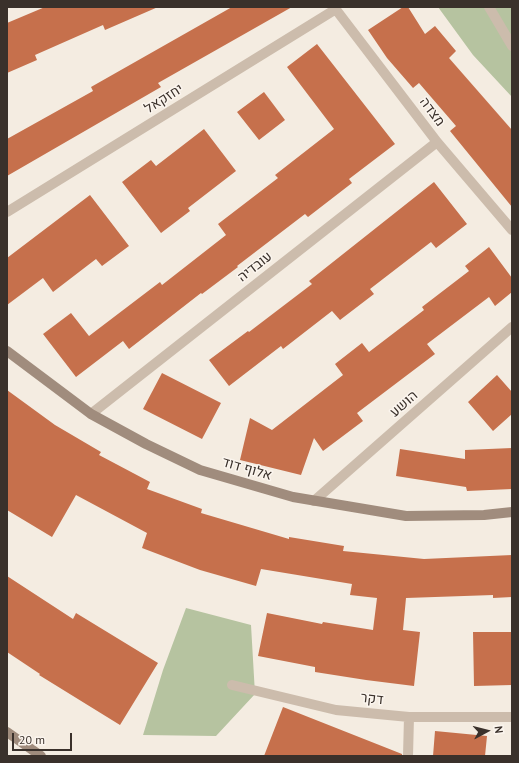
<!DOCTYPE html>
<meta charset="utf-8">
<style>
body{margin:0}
#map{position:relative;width:519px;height:763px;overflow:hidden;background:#f4ece1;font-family:"PT Sans",sans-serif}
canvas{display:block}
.frame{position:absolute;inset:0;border:8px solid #3a312b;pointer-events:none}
.north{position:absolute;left:467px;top:711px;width:40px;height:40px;-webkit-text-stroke:3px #fbf5ee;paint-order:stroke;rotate:83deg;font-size:11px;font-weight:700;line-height:16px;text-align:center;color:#3a312b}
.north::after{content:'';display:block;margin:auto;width:14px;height:18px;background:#3a312b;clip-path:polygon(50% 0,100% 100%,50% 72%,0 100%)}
.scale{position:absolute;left:12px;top:733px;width:60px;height:18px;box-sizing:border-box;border:2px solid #3a312b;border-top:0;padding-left:5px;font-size:12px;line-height:14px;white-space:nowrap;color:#3a312b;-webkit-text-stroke:3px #fbf5ee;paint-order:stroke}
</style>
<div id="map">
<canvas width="519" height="763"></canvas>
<div class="frame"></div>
<div class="north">N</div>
<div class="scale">20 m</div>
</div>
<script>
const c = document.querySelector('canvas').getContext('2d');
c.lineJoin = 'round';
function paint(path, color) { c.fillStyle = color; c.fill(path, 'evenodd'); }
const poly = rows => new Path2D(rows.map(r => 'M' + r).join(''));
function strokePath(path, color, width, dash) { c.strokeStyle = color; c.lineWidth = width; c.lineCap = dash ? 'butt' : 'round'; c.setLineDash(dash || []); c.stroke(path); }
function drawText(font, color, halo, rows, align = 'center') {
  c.font = font + ' "PT Sans",Heebo,sans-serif'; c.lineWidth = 3; c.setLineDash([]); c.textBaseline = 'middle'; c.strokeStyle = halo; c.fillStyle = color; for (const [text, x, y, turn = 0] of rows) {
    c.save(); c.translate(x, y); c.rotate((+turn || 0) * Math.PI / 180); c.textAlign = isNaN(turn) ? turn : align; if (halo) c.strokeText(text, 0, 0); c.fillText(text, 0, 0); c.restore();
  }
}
const green = poly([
 [438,7,512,7,512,97,473,55],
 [186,608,251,625,255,694,216,736,143,735,163,670]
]);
const building = poly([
 [45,7,158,7,105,30,103,25,35,55,37,60,7,73,7,23],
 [232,7,292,7,158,83,161,87,7,176,7,139,93,91,91,87],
 [403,7,408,7,425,34,435,26,456,51,449,58,512,130,512,207,450,131,456,126,419,83,413,88,387,58,368,30],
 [317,44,395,144,349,179,352,183,308,217,305,214,237,266,238,267,202,294,201,293,129,349,123,341,76,377,43,334,71,313,89,336,160,282,162,285,226,235,218,224,278,178,275,175,334,129,287,67],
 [264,92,285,120,259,140,237,112],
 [204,129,236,171,188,208,190,211,161,233,122,182,151,160,156,166],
 [434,182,467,224,436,248,431,242,370,289,374,294,340,320,332,311,283,349,281,346,229,386,209,360,248,331,249,332,312,284,309,281],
 [90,195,129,246,102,266,96,259,53,292,43,278,7,305,7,258],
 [489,247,512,278,512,292,495,306,489,297,427,344,435,354,357,413,363,421,323,451,314,438,301,475,240,460,250,418,272,430,343,375,335,364,362,343,369,352,424,310,422,307,469,271,465,266],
 [162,373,221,403,202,439,143,409],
 [497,375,512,392,512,414,493,431,468,402],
 [7,390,55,425,101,452,99,455,150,482,147,489,202,509,201,513,289,539,289,537,344,546,343,551,424,559,512,555,512,597,493,598,493,595,406,598,403,630,420,632,414,686,366,680,315,672,315,667,258,656,267,613,322,624,323,622,373,630,377,598,350,595,352,584,261,569,256,586,200,570,142,548,147,533,76,495,52,537,7,510],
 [512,448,512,489,467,491,466,487,396,476,400,449,465,459,465,450],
 [7,576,73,619,76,613,158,663,120,725,39,675,40,674,7,652],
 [473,632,512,632,512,685,474,686],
 [283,707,402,754,402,756,264,756],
 [435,731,487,736,485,756,433,756]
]);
const street = poly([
 [334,7,437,142,512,230],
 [489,7,512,46],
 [7,212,336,9],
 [91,414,437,142],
 [314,501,512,327],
 [232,685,336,710,409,717,512,717],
 [408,756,409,717]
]);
const secondary = poly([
 [7,351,91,414,146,444,200,470,293,497,406,516,484,515,512,512],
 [7,732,41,756]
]);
const streetNames = [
 ["יחזקאל",164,99,-32],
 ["מצדה",432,112,53],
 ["עובדיה",255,267,-38],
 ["הושע",404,404,-41],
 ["אלוף דוד",247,469,16],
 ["דקר",372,699,6]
];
paint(green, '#b6c3a0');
paint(building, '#c6704c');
strokePath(street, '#ccbcac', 10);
strokePath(secondary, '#a08c7d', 10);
drawText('14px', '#3a312b', '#fbf5ee', streetNames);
</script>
